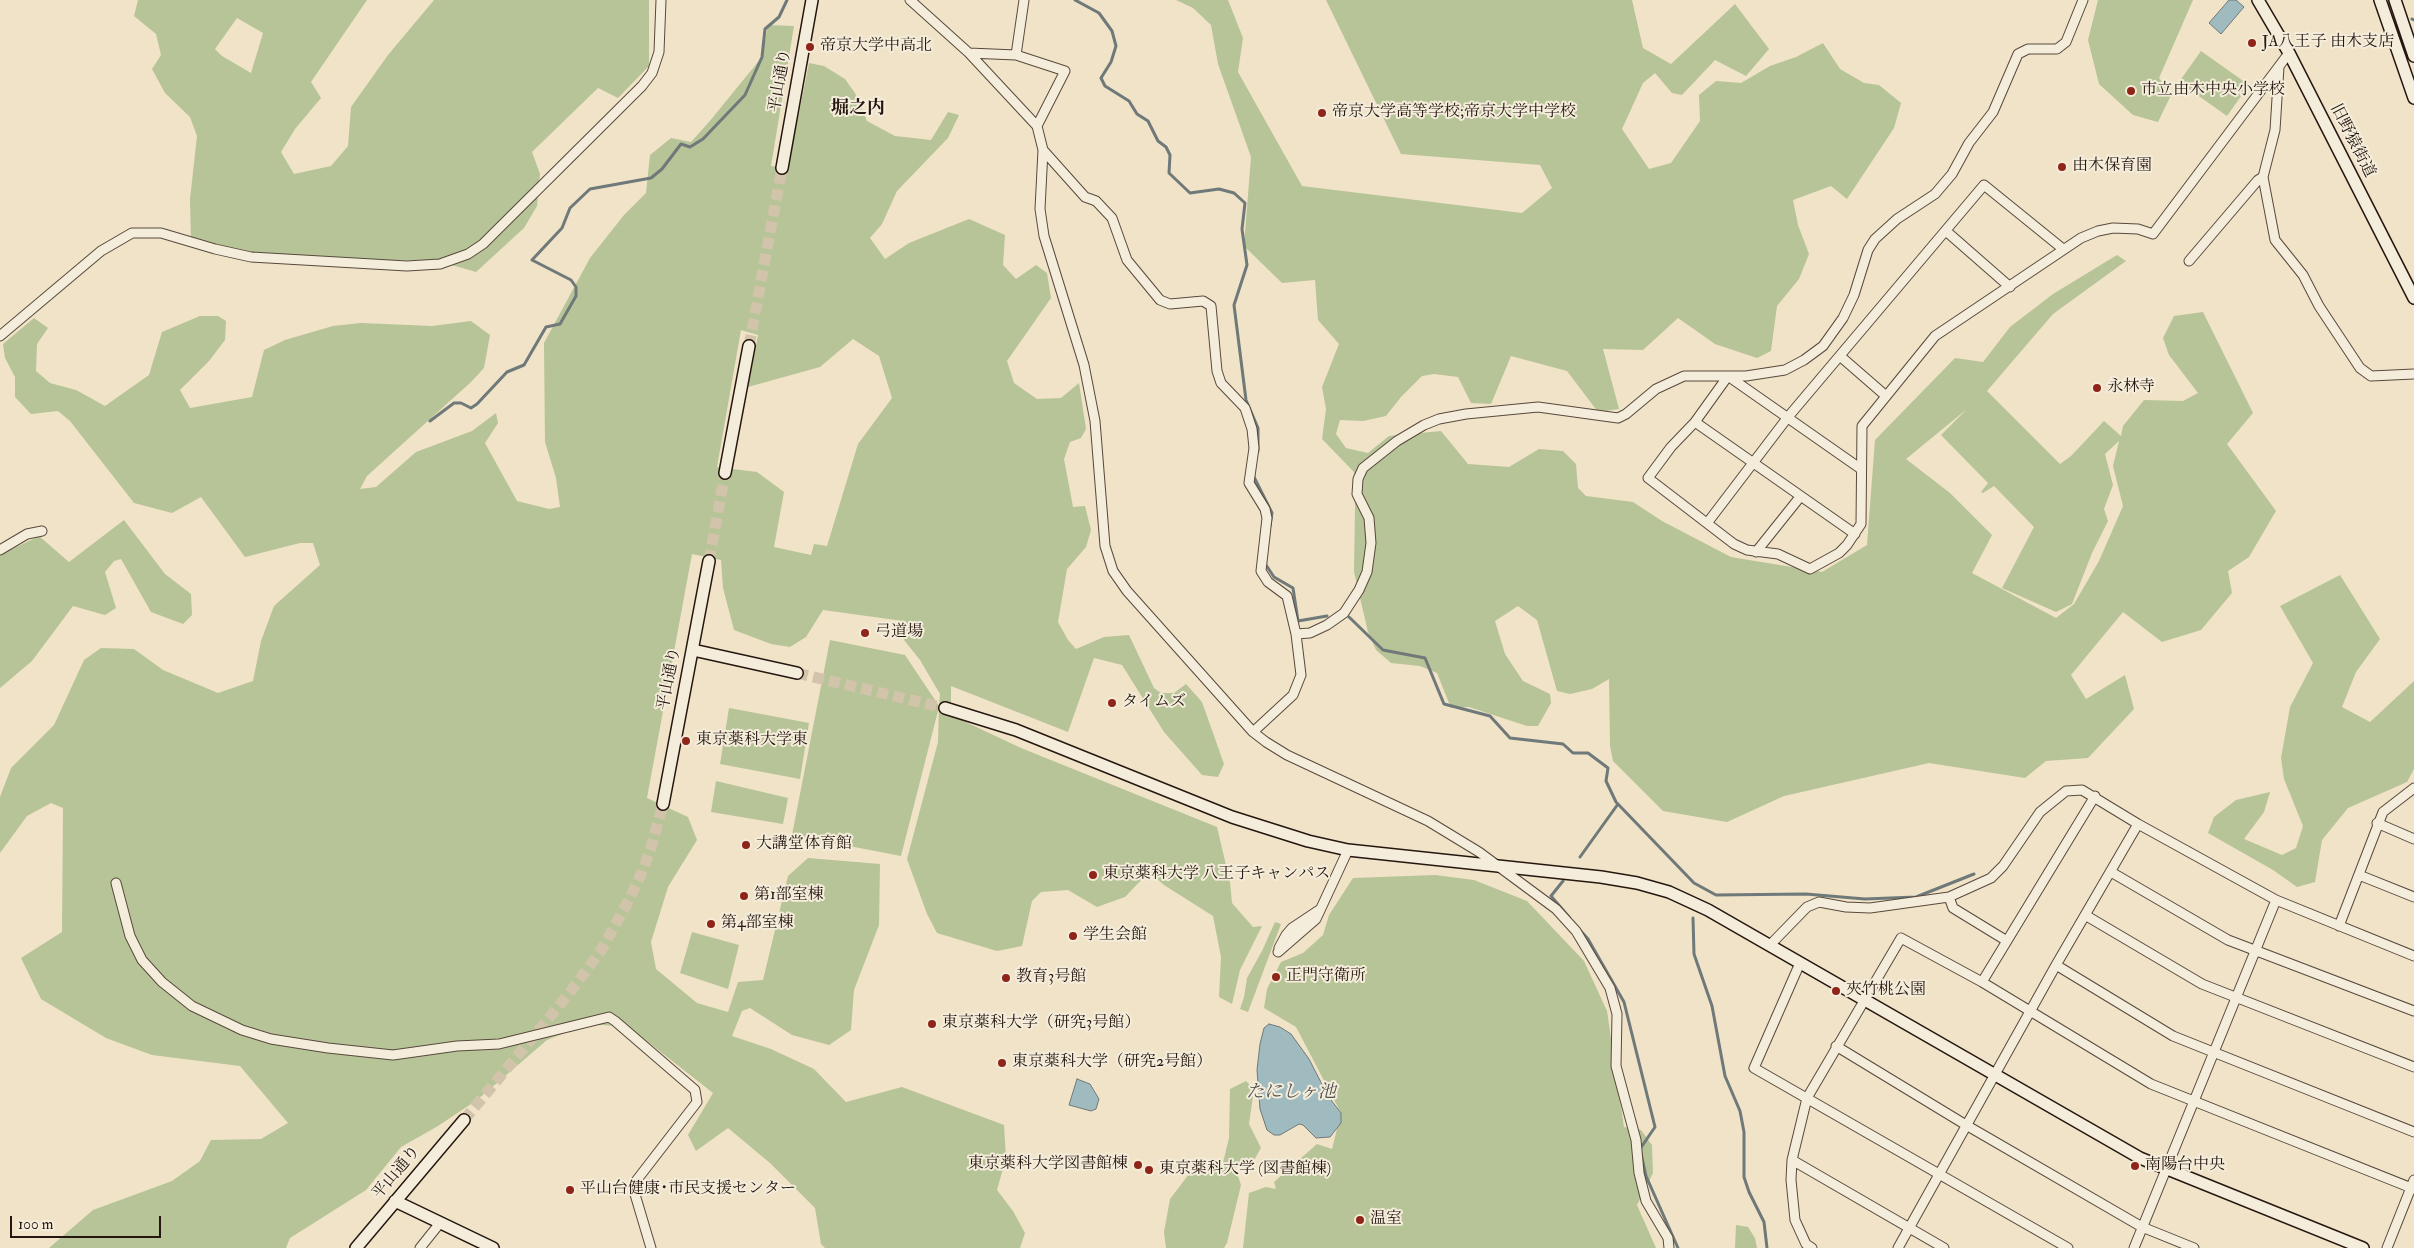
<!DOCTYPE html>
<meta charset="utf-8">
<style>
body{margin:0}
#map{position:relative;width:2414px;height:1248px;overflow:hidden;background:#f0e3c7;font-family:"IM FELL Double Pica",serif}
canvas{display:block}
.scale{position:absolute;left:10px;top:1216px;width:151px;height:22px;box-sizing:border-box;border:2px solid #25160f;border-top:0;padding-left:6px;font-size:15px;line-height:18px;white-space:nowrap;color:#25160f;-webkit-text-stroke:4px #f5eddb;paint-order:stroke}
</style>
<div id="map">
<canvas width="2414" height="1248"></canvas>
<div class="scale">100 m</div>
</div>
<script>
const c = document.querySelector('canvas').getContext('2d');
c.lineJoin = 'round';
function paint(path, color) { c.fillStyle = color; c.fill(path, 'evenodd'); }
const poly = rows => new Path2D(rows.map(r => 'M' + r).join(''));
function strokePath(path, color, width, dash) { c.strokeStyle = color; c.lineWidth = width; c.lineCap = dash ? 'butt' : 'round'; c.setLineDash(dash || []); c.stroke(path); }
function drawText(font, color, halo, rows, align = 'center') {
  c.font = font + ' "IM FELL Double Pica","Noto Serif JP",serif'; c.lineWidth = 4; c.setLineDash([]); c.textBaseline = 'middle'; c.strokeStyle = halo; c.fillStyle = color; for (const [text, x, y, turn = 0] of rows) {
    c.save(); c.translate(x, y); c.rotate((+turn || 0) * Math.PI / 180); c.textAlign = isNaN(turn) ? turn : align; if (halo) c.strokeText(text, 0, 0); c.fillText(text, 0, 0); c.restore();
  }
}
const green = poly([
 [138,0,367,0,311,82,321,98,295,129,281,152,294,174,331,166,348,146,351,107,388,55,434,0,649,0,649,66,618,98,598,88,532,152,540,174,537,206,524,228,476,272,438,261,374,260,250,252,191,240,190,199,197,136,190,117,165,93,152,69,161,55,156,34,134,16],
 [237,18,263,33,251,73,222,56,215,49],
 [1176,0,1228,0,1243,38,1238,72,1302,186,1522,213,1552,188,1540,165,1401,154,1326,0,1632,0,1643,48,1671,64,1735,4,1769,49,1746,76,1715,60,1682,95,1672,93,1655,73,1643,83,1622,129,1649,169,1671,163,1700,121,1699,95,1716,81,1741,83,1770,66,1796,57,1823,43,1840,69,1864,83,1879,85,1901,103,1894,128,1847,199,1831,186,1793,200,1798,225,1809,254,1799,279,1777,306,1771,351,1757,358,1715,344,1678,318,1643,350,1603,349,1619,409,1598,412,1567,371,1511,356,1491,404,1471,403,1458,377,1434,374,1422,376,1401,397,1386,416,1363,421,1340,420,1336,434,1346,448,1368,453,1389,436,1441,431,1468,464,1509,467,1539,449,1563,451,1576,464,1578,488,1586,496,1633,502,1662,521,1731,557,1822,572,1867,545,1875,440,1955,358,1983,362,2010,327,2053,294,2117,255,2126,261,2053,314,1987,391,2060,464,2071,456,2104,421,2121,436,2123,426,2144,400,2183,401,2198,393,2169,355,2163,338,2174,316,2203,312,2253,413,2227,444,2276,511,2249,557,2228,571,2232,593,2201,630,2162,642,2123,612,2071,675,2086,699,2125,675,2134,709,2088,758,2046,761,2025,778,1929,763,1784,796,1727,822,1663,811,1613,761,1610,746,1609,679,1592,689,1570,694,1557,691,1537,620,1518,606,1495,621,1505,654,1523,681,1550,694,1551,703,1538,726,1527,726,1469,707,1451,708,1437,673,1420,666,1391,663,1376,650,1368,632,1354,572,1355,507,1354,472,1322,439,1326,409,1322,387,1339,344,1318,320,1315,280,1282,283,1244,246,1251,157,1218,64,1211,25,1193,8],
 [1967,409,1941,435,1988,483,1981,492,1983,493,1994,486,2034,527,2002,588,2056,612,2072,604,2092,553,2108,521,2104,509,2113,485,2105,454,2119,441,2113,466,2123,506,2099,561,2074,604,2056,618,1972,573,1992,535,1950,493,1906,459],
 [2098,0,2193,0,2159,78,2171,95,2158,122,2133,115,2099,84,2088,40],
 [768,25,794,26,771,166,788,168,809,63,824,66,845,79,855,93,867,121,895,136,931,140,948,112,959,115,948,138,897,191,882,224,870,238,885,259,909,243,969,219,1005,235,1003,265,1016,279,1036,265,1047,273,1051,298,1007,361,1014,383,1037,399,1061,398,1079,383,1086,429,1081,438,1070,442,1064,459,1073,507,1085,506,1091,530,1086,547,1067,569,1058,622,1068,640,1076,649,1104,637,1129,635,1154,688,1161,693,1174,693,1186,684,1202,702,1224,764,1218,777,1202,775,1164,732,1122,665,1094,658,1068,732,951,686,951,715,1021,748,1217,827,1230,882,1232,903,1253,927,1262,926,1240,970,1232,1004,1219,997,1221,957,1213,916,1164,885,1149,872,1125,897,1097,907,1068,890,1041,892,1032,901,1022,946,997,951,937,933,927,914,907,859,938,742,939,707,901,856,792,835,830,640,905,655,939,706,940,694,920,660,904,640,903,621,823,610,806,637,790,647,771,644,734,630,723,588,721,560,692,554,647,798,688,817,697,840,668,887,651,942,656,969,697,1003,728,1012,738,982,763,980,788,876,808,858,880,864,879,925,854,990,851,1030,829,1045,792,1035,750,1008,742,1011,732,1036,771,1049,814,1069,846,1102,902,1087,1004,1125,1006,1158,997,1190,1013,1211,1025,1233,1020,1248,825,1248,821,1244,815,1208,770,1163,728,1128,696,1151,688,1135,713,1093,629,1027,587,1024,547,1040,477,1100,438,1126,401,1147,366,1190,290,1238,286,1248,49,1248,93,1210,172,1181,200,1161,211,1140,261,1139,288,1123,240,1066,152,1055,106,1038,41,999,21,958,62,932,63,808,51,803,27,816,0,853,0,797,11,768,54,725,84,660,101,648,134,649,163,670,218,693,253,681,261,641,274,606,320,565,313,543,300,543,245,557,201,497,172,513,134,503,70,421,58,411,31,414,15,397,15,377,5,358,3,344,34,318,48,328,37,344,36,371,50,383,76,390,105,406,149,375,162,332,200,316,218,316,226,321,225,340,209,361,180,390,190,408,252,397,264,350,285,340,333,326,361,323,432,326,471,321,490,335,484,368,471,382,367,476,360,489,376,487,416,452,472,431,496,413,498,423,485,443,517,501,549,509,560,507,556,478,545,442,544,343,590,258,624,215,646,193,650,155,671,138,691,142,709,122,762,57],
 [741,330,758,335,748,387,820,367,853,339,879,356,892,398,858,444,827,546,814,544,811,555,774,547,784,492,757,472,717,467],
 [2201,51,2249,85,2227,116,2179,82],
 [124,520,165,574,191,594,192,615,183,624,151,612,121,559,114,561,105,572,116,608,105,615,73,606,32,661,0,688,0,555,39,536,69,562],
 [2340,575,2380,639,2356,672,2342,707,2370,722,2414,681,2414,769,2407,782,2348,808,2322,840,2315,882,2297,887,2273,870,2208,833,2214,817,2236,800,2270,792,2264,812,2244,839,2282,855,2296,848,2303,826,2284,779,2281,758,2290,707,2313,663,2280,606],
 [729,708,809,723,800,779,720,764],
 [716,781,788,798,783,824,711,812],
 [1435,875,1474,880,1527,901,1584,961,1607,1011,1624,1127,1641,1130,1652,1145,1653,1173,1637,1205,1656,1248,1243,1248,1249,1193,1266,1187,1276,1189,1274,1182,1317,1144,1332,1149,1341,1113,1296,1027,1264,1008,1267,989,1281,962,1303,953,1323,935,1329,915,1353,878],
 [1275,922,1281,924,1248,1012,1240,1009,1244,997,1247,978,1262,951],
 [692,932,739,945,728,989,680,973],
 [1246,1081,1254,1089,1249,1124,1261,1148,1253,1162,1248,1165,1234,1164,1241,1185,1227,1243,1224,1248,1166,1248,1164,1232,1170,1199,1189,1174,1222,1167,1229,1138,1230,1089],
 [1736,1225,1748,1227,1755,1238,1757,1248,1735,1248]
]);
const water = poly([
 [2229,0,2236,0,2244,7,2221,34,2209,23,2229,0],
 [1269,1024,1280,1027,1291,1034,1309,1059,1328,1096,1341,1113,1341,1123,1330,1137,1316,1138,1303,1125,1299,1124,1280,1135,1274,1135,1267,1130,1260,1109,1257,1070,1260,1044,1264,1028,1269,1024],
 [1077,1079,1090,1084,1099,1099,1096,1109,1091,1111,1069,1105,1077,1079]
]);
const stream = poly([
 [1075,0,1099,13,1112,31,1116,46,1111,62,1101,78,1105,86,1129,101,1137,114,1148,121,1158,141,1166,147,1170,155,1169,173,1190,193,1219,189,1234,193,1245,203,1242,229,1247,265,1234,305,1246,400,1258,428,1258,451],
 [2412,19,2414,20],
 [430,421,454,403,461,403,471,408,477,404,507,372,524,365,546,327,560,324,576,296,576,287,571,280,532,260,562,228,570,208,590,189,651,178,662,169,681,144,690,147,703,139,745,95,762,57,765,29,779,17,787,0],
 [1254,477,1272,513,1270,526],
 [1266,565,1274,577,1293,588,1298,621,1327,616],
 [1349,617,1383,650,1425,658,1444,704,1490,716,1510,738,1563,744,1573,753,1588,753,1608,768,1606,781,1616,802,1694,883,1716,895,1806,894,1865,899,1916,897,1974,874],
 [1580,857,1618,804],
 [1563,881,1551,896,1569,917],
 [1693,918,1694,954,1712,1006,1725,1076,1740,1111,1744,1132,1744,1177,1749,1192,1764,1222,1767,1248],
 [1579,929,1588,939,1624,1002,1655,1127,1640,1149,1646,1176,1678,1248]
]);
const secondaryTunnel = poly([
 [749,346,782,168],
 [709,561,725,473],
 [797,673,945,708],
 [464,1120,568,995,602,949,630,898,642,872,651,848,663,804]
]);
const street = poly([
 [910,0,969,53,1037,126,1043,150,1040,209,1044,236,1084,365,1095,421,1105,546,1113,571,1127,591,1253,732,1266,742,1287,755,1428,821,1479,852,1556,909,1576,931,1610,988,1617,1014,1616,1066,1636,1140,1639,1173,1646,1201,1668,1238,1669,1248],
 [969,53,1016,55,1065,71,1037,126],
 [1016,55,1024,0],
 [2279,67,2275,130,2263,177,2275,240,2303,275,2319,306,2360,368,2371,376,2414,374],
 [1043,150,1085,197,1096,201,1112,218,1127,260,1160,300,1170,304,1203,301,1211,306,1217,371,1221,383,1245,408,1252,429,1254,448,1249,483,1265,509,1267,518,1261,571,1268,582,1287,596,1296,634,1301,675,1293,695,1253,732],
 [1946,231,2010,287],
 [2189,261,2258,180,2263,177],
 [0,336,101,251,132,233,161,233,215,249,251,257,407,266,440,264,468,254,483,244,642,86,652,73,659,52,661,0],
 [1840,356,1886,396],
 [1695,422,1855,534],
 [1861,469,1728,376,1695,422,1671,447,1648,478,1734,544,1747,550,1778,554,1810,569,1839,553,1847,545,1861,524,1862,426,1935,336,2081,238,2098,231,2113,228,2138,229,2153,234,2289,53],
 [1708,522,1788,417,1984,185,2063,249],
 [0,550,27,534,42,531],
 [1756,552,1800,497],
 [1296,634,1310,633,1327,625,1344,613,1359,590,1367,572,1371,543,1369,518,1357,494,1358,479,1363,468,1397,441,1424,425,1439,419,1466,414,1538,407,1618,418,1626,414,1656,389,1684,376,1746,376,1785,370,1804,360,1823,346,1843,318,1854,295,1868,250,1875,239,1897,219,1935,194,1952,174,1969,143,1993,112,2018,54,2028,49,2057,49,2066,42,2083,0],
 [2377,823,2414,839],
 [2111,872,2228,940,2414,1011],
 [2359,875,2414,897],
 [116,883,130,936,142,960,162,982,192,1006,242,1030,271,1039,328,1048,393,1055,457,1046,499,1044,609,1017,615,1021,695,1090,697,1102,636,1181,634,1191,651,1248],
 [1949,897,1953,908,2007,941],
 [2085,915,2202,984,2414,1067],
 [2339,926,2383,812,2414,788],
 [1770,945,1807,907,1819,902,1846,907,1870,908,1949,897,1991,878,2003,866,2040,812,2066,791,2082,790,2138,824,2276,900,2414,956],
 [1279,948,1286,935,1292,928,1319,910],
 [1278,952,1316,919,1348,850],
 [1800,963,1754,1068,2068,1248],
 [2056,965,2173,1036,2414,1132],
 [1982,982,2095,796],
 [1836,1046,1966,1125,2142,1227,2194,1248],
 [1792,1160,1944,1248],
 [420,1248,440,1223],
 [1812,1248,1806,1244,1795,1220,1791,1180,1792,1160,1807,1098,1901,938,1982,982,2151,1084,2414,1189],
 [1898,1248,2056,965,2138,824],
 [2134,1248,2276,900],
 [2387,1248,2414,1180]
]);
const secondary = poly([
 [2258,0,2289,53,2414,298],
 [2380,0,2414,98],
 [2395,0,2414,56],
 [782,168,812,0],
 [725,473,749,346],
 [693,650,797,673],
 [945,708,1016,730,1232,817,1308,841,1348,850,1601,877,1637,883,1669,892,1708,910,2140,1158,2363,1248],
 [663,804,709,561],
 [395,1201,493,1248],
 [356,1248,464,1120]
]);
const markers = [
 [2252,43,5,"#8f2418"],
 [810,47,5,"#8f2418"],
 [2131,91,5,"#8f2418"],
 [1322,113,5,"#8f2418"],
 [2062,167,5,"#8f2418"],
 [2097,388,5,"#8f2418"],
 [865,633,5,"#8f2418"],
 [1112,703,5,"#8f2418"],
 [686,741,5,"#8f2418"],
 [746,845,5,"#8f2418"],
 [1093,875,5,"#8f2418"],
 [744,896,5,"#8f2418"],
 [711,924,5,"#8f2418"],
 [1073,936,5,"#8f2418"],
 [1276,977,5,"#8f2418"],
 [1006,978,5,"#8f2418"],
 [1836,991,5,"#8f2418"],
 [932,1024,5,"#8f2418"],
 [1002,1063,5,"#8f2418"],
 [1138,1165,5,"#8f2418"],
 [2135,1166,5,"#8f2418"],
 [1149,1170,5,"#8f2418"],
 [570,1190,5,"#8f2418"],
 [1360,1220,5,"#8f2418"]
];
const poiNames = [
 ["JA八王子 由木支店",2262,43],
 ["帝京大学中高北",820,47],
 ["市立由木中央小学校",2141,91],
 ["帝京大学高等学校;帝京大学中学校",1332,113],
 ["由木保育園",2072,167],
 ["永林寺",2107,388],
 ["弓道場",875,633],
 ["タイムズ",1122,703],
 ["東京薬科大学東",696,741],
 ["大講堂体育館",756,845],
 ["東京薬科大学 八王子キャンパス",1103,875],
 ["第1部室棟",754,896],
 ["第4部室棟",721,924],
 ["学生会館",1083,936],
 ["正門守衛所",1286,977],
 ["教育3号館",1016,978],
 ["夾竹桃公園",1846,991],
 ["東京薬科大学（研究3号館）",942,1024],
 ["東京薬科大学（研究2号館）",1012,1063],
 ["東京薬科大学図書館棟",1128,1165,"right"],
 ["南陽台中央",2145,1166],
 ["東京薬科大学 (図書館棟)",1159,1170],
 ["平山台健康･市民支援センター",580,1190],
 ["温室",1370,1220]
];
const streetNames = [
 ["平山通り",781,81,-80],
 ["旧野猿街道",2352,141,63],
 ["平山通り",670,679,-79],
 ["平山通り",397,1173,-50]
];
const neighbourhoodNames = [
 ["堀之内",858,109]
];
const waterNames = [
 ["たにしヶ池",1291,1093]
];
paint(green, '#b7c497');
paint(water, '#a0bbc0');
strokePath(water, '#6f7979', 1);
strokePath(stream, '#6f7979', 3);
strokePath(secondaryTunnel, '#d2c4ab', 11, [11, 5.5]);
strokePath(street, '#58493d', 11);
strokePath(secondary, '#25160f', 14);
strokePath(street, '#f5eddb', 9);
strokePath(secondary, '#f5eddb', 11);
for (const [x, y, r, color] of markers) { const dot = new Path2D(); dot.arc(x, y, r, 0, 2 * Math.PI); c.fillStyle = color; c.fill(dot); strokePath(dot, '#f5eddb', 2); }
drawText('16px', '#25160f', '#f5eddb', poiNames, 'left');
drawText('16px', '#25160f', '#f5eddb', streetNames);
drawText('bold 18px', '#25160f', '#f5eddb', neighbourhoodNames);
drawText('italic 18px', '#50504d', '#f5eddb', waterNames);
</script>
